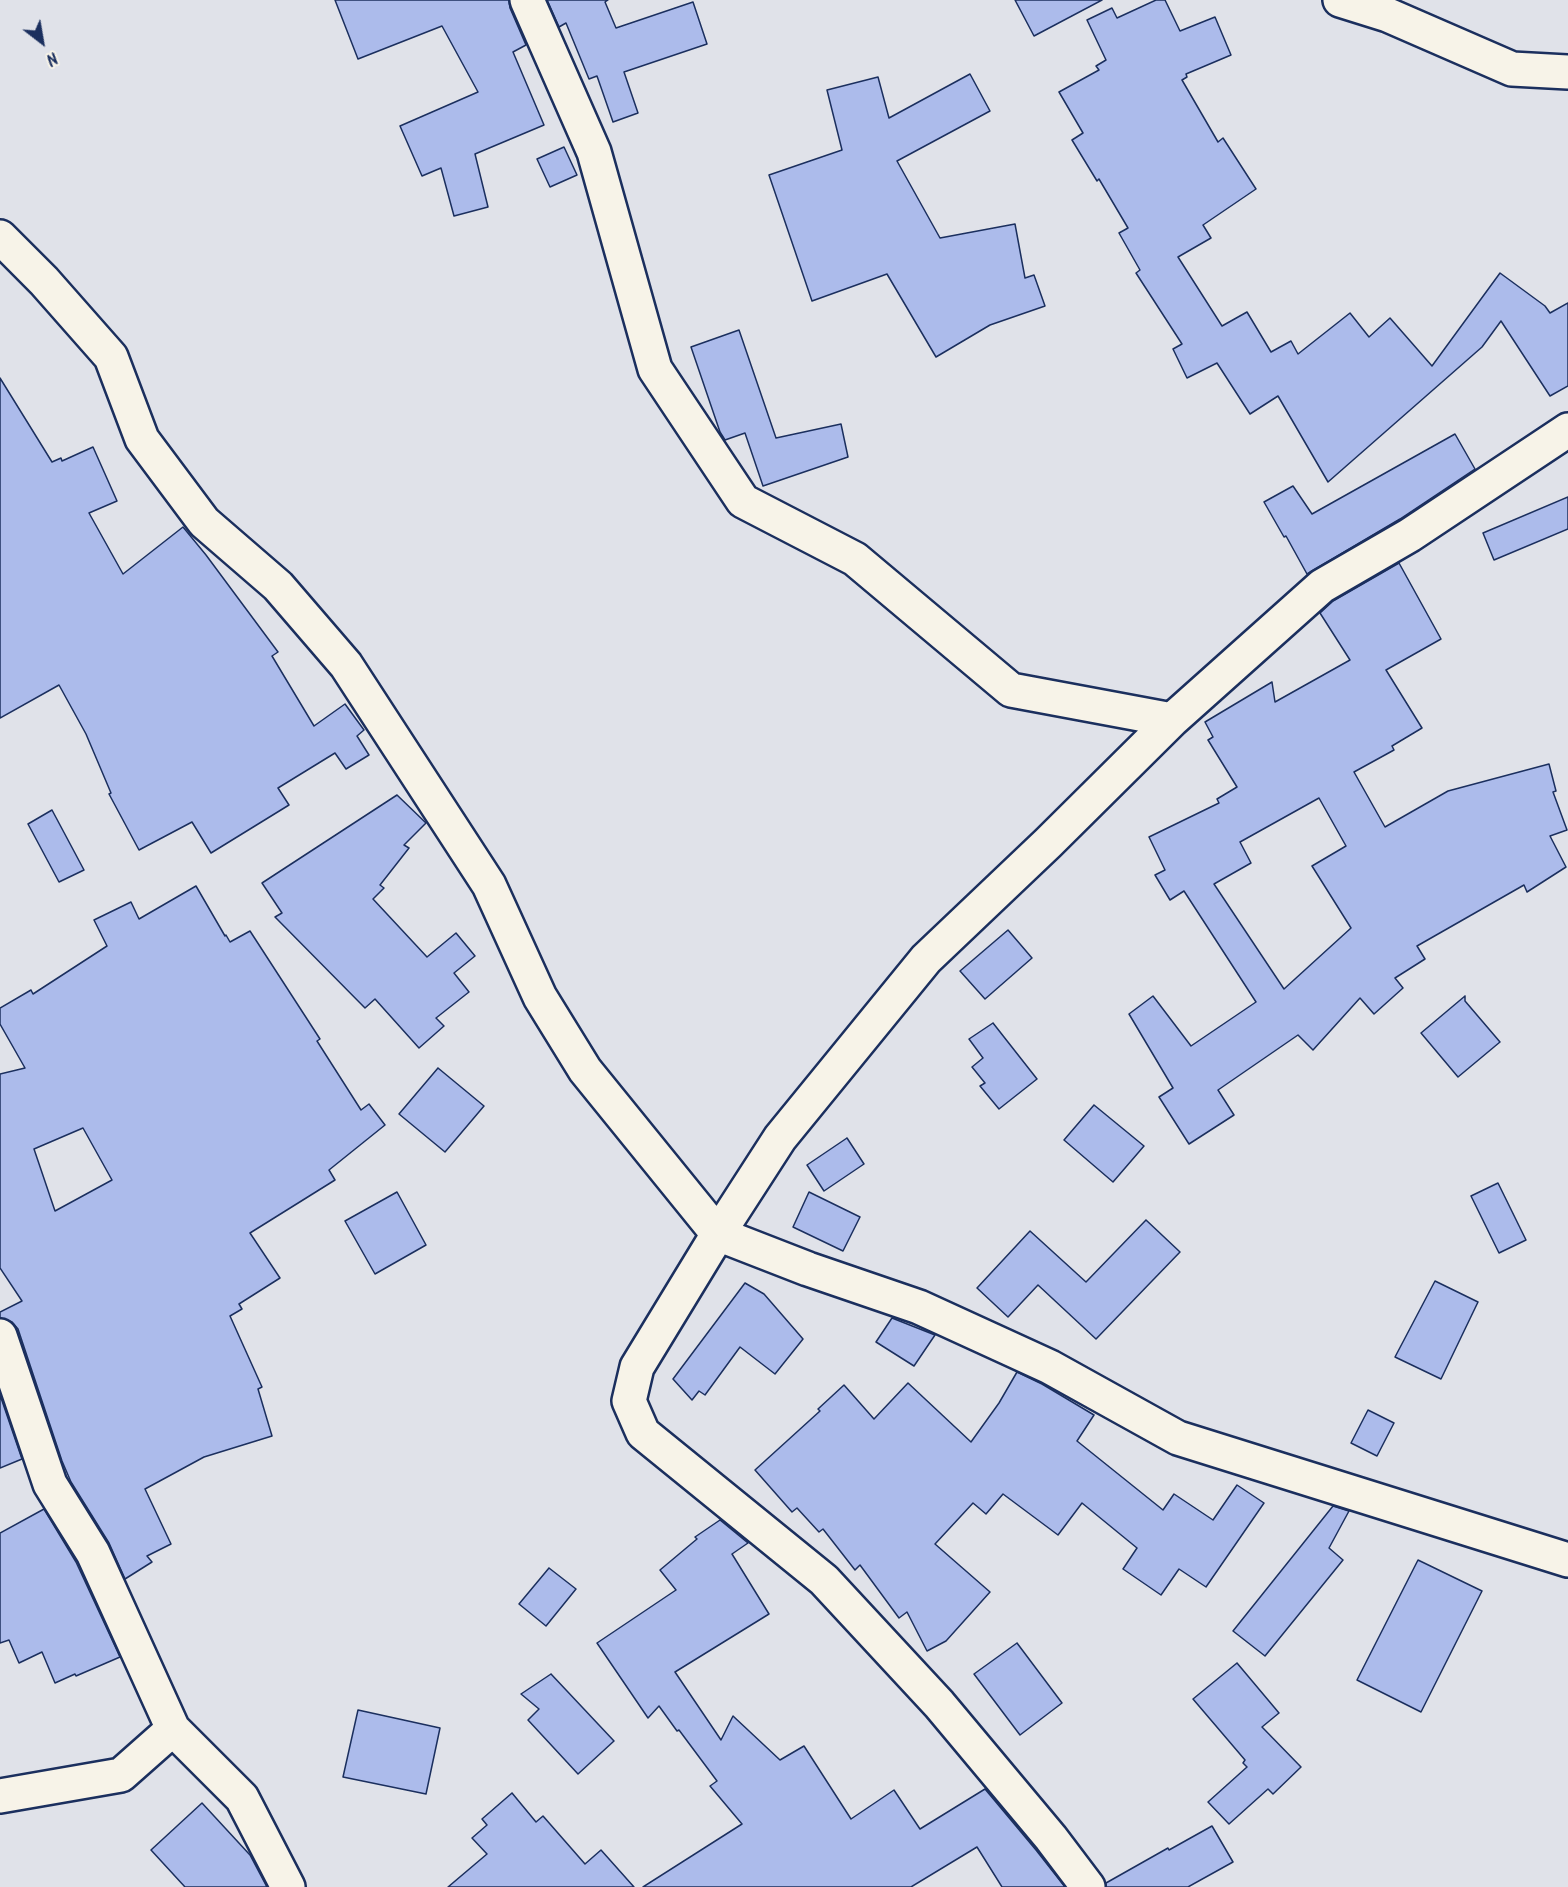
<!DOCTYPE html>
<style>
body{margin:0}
#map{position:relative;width:1568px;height:1887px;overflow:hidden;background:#e0e2e9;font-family:Kalam,sans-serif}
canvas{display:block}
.north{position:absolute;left:12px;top:12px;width:60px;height:60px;-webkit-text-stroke:4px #f7f3e8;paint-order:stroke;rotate:149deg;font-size:16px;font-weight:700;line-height:24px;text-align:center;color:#1b2f5e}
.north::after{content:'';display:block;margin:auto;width:21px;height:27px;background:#1b2f5e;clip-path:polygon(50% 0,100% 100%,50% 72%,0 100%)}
</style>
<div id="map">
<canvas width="1568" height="1887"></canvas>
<div class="north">N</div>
</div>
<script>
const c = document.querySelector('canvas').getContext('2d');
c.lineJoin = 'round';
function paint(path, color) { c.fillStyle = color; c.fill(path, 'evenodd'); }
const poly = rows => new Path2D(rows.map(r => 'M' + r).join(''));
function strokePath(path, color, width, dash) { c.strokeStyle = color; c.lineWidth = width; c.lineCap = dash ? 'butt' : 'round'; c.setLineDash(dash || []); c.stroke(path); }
const building = poly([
 [335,0,509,0,510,8,526,45,513,52,544,125,475,154,488,207,454,216,441,168,422,176,400,126,478,92,442,26,358,59,335,0],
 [547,0,608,0,605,2,616,28,693,2,707,44,624,72,638,113,613,122,597,76,589,79,566,23,559,27,547,0],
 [1015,0,1102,0,1034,36,1015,0],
 [1156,0,1165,0,1180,31,1215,17,1231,55,1186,74,1187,77,1182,80,1218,142,1223,138,1256,189,1203,225,1211,238,1178,257,1222,326,1247,312,1271,352,1291,341,1298,354,1350,313,1369,337,1390,318,1432,366,1500,273,1545,306,1550,313,1568,303,1568,386,1550,396,1501,321,1482,347,1328,482,1278,396,1250,414,1217,363,1187,378,1173,349,1182,344,1136,273,1140,270,1119,233,1128,228,1099,179,1097,181,1072,140,1083,133,1059,92,1099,70,1096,66,1106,60,1087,20,1112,8,1117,18,1156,0],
 [970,74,990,111,897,161,940,238,1015,224,1025,278,1034,275,1045,306,990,325,936,357,887,274,812,301,769,175,842,150,827,90,878,77,889,118,970,74],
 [564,147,577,175,550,187,537,159,564,147],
 [739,330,776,438,841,424,848,457,763,486,745,433,725,440,720,432,691,347,739,330],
 [0,378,52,462,61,458,62,461,93,447,117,501,89,513,123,574,183,527,206,555,278,652,272,656,314,726,345,704,364,730,357,736,369,755,346,769,335,753,278,788,289,805,211,853,192,822,139,850,109,794,111,793,86,734,59,685,0,718,0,378],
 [1455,434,1475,469,1400,519,1307,574,1286,536,1284,537,1264,502,1293,486,1312,514,1455,434],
 [1568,497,1568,529,1494,560,1483,533,1568,497],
 [1399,563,1441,639,1386,670,1422,728,1392,746,1394,750,1354,772,1385,827,1448,791,1549,764,1556,791,1553,792,1567,830,1550,836,1566,867,1527,892,1524,885,1417,946,1425,959,1395,978,1403,988,1374,1014,1360,998,1313,1050,1298,1035,1218,1090,1234,1115,1189,1144,1159,1097,1173,1088,1129,1014,1153,996,1191,1046,1256,1002,1184,891,1170,900,1155,875,1165,870,1149,837,1219,803,1217,799,1237,787,1208,740,1213,737,1205,722,1272,682,1275,702,1350,660,1320,613,1333,601,1399,563],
 [1319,798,1346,846,1312,866,1351,928,1284,989,1214,884,1251,863,1240,842,1319,798],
 [397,795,426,823,404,845,409,848,380,885,384,888,373,899,427,957,456,933,475,956,454,973,469,992,436,1018,444,1026,419,1048,375,999,365,1008,275,917,282,913,262,883,397,795],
 [52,810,84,870,59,882,28,824,52,810],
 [196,886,225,936,226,935,230,942,250,931,320,1039,317,1041,361,1110,369,1104,385,1125,329,1170,335,1180,250,1233,280,1278,239,1304,242,1309,230,1316,262,1387,258,1389,272,1436,204,1457,145,1489,171,1544,147,1556,152,1562,125,1579,109,1543,71,1482,62,1461,18,1329,12,1322,0,1318,0,1312,22,1301,0,1268,0,1074,25,1068,0,1024,0,1008,31,990,33,994,107,946,94,920,131,902,139,919,196,886],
 [83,1128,112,1180,55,1211,34,1149,83,1128],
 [1008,930,1032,958,985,999,960,971,1008,930],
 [1465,996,1465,1001,1500,1042,1458,1077,1421,1033,1465,996],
 [993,1023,1037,1079,999,1109,980,1086,985,1083,972,1067,983,1058,969,1039,993,1023],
 [438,1068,484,1106,445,1152,399,1114,438,1068],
 [1094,1105,1144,1146,1113,1182,1064,1140,1094,1105],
 [847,1138,864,1164,824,1191,807,1165,847,1138],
 [1498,1183,1526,1240,1499,1253,1471,1196,1498,1183],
 [397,1192,426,1245,375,1274,345,1221,397,1192],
 [809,1192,860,1217,843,1251,793,1227,809,1192],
 [1146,1220,1180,1252,1096,1339,1038,1285,1008,1317,977,1288,1030,1231,1086,1282,1146,1220],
 [1435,1281,1478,1302,1441,1379,1395,1357,1435,1281],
 [745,1283,764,1294,803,1339,775,1374,740,1347,705,1395,699,1391,692,1400,673,1379,745,1283],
 [892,1318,935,1335,914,1366,876,1342,892,1318],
 [1017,1372,1042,1384,1094,1415,1077,1441,1163,1510,1174,1494,1213,1520,1237,1485,1264,1503,1206,1587,1179,1569,1161,1595,1123,1569,1137,1548,1082,1503,1058,1535,1003,1494,986,1514,973,1503,935,1544,990,1592,946,1641,927,1651,907,1612,899,1618,860,1565,855,1570,823,1529,819,1532,797,1508,792,1512,755,1470,820,1411,818,1409,844,1385,874,1419,908,1383,971,1442,999,1403,1017,1372],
 [0,1395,22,1459,0,1468,0,1395],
 [1368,1410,1394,1423,1377,1456,1351,1443,1368,1410],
 [1333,1506,1349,1511,1329,1548,1343,1560,1265,1656,1233,1631,1333,1506],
 [44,1509,76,1562,120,1657,76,1676,75,1674,55,1683,42,1652,19,1663,9,1640,0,1643,0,1533,44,1509],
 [720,1520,748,1543,732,1554,769,1614,675,1672,721,1740,733,1716,780,1760,804,1746,851,1819,894,1790,920,1829,985,1789,1036,1850,1065,1887,1002,1887,977,1847,911,1887,643,1887,742,1824,710,1786,717,1781,679,1730,677,1731,659,1706,648,1718,597,1643,676,1590,660,1570,697,1539,695,1537,720,1520],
 [1418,1560,1482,1591,1421,1712,1357,1680,1418,1560],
 [549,1568,576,1589,546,1626,519,1604,549,1568],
 [1017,1643,1062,1703,1020,1735,974,1674,1017,1643],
 [1237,1663,1279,1713,1262,1727,1301,1767,1273,1794,1268,1789,1229,1824,1208,1802,1247,1767,1243,1763,1245,1760,1193,1699,1237,1663],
 [551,1674,614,1741,578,1774,528,1720,539,1709,521,1694,551,1674],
 [358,1710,440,1728,426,1794,343,1777,358,1710],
 [512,1793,536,1822,543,1816,585,1864,601,1850,634,1887,448,1887,487,1854,472,1838,487,1825,482,1819,512,1793],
 [202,1803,250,1855,267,1887,185,1887,151,1850,202,1803],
 [1212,1826,1233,1862,1188,1887,1106,1887,1106,1883,1168,1848,1169,1850,1212,1826]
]);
const minor = poly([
 [527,0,594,152,655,369,743,501,855,559,1011,690,1172,720],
 [1340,0,1388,15,1512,69,1568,72],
 [0,237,44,281,111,357,142,439,204,522,278,586,346,665,489,885,540,997,585,1070,718,1234,808,1269,919,1307,1050,1367,1178,1438,1568,1560],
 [0,1336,50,1484,93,1553,173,1729],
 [0,1796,121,1775,173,1729,242,1798,288,1887],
 [1088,1887,1051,1838,939,1704,824,1580,643,1433,629,1401,637,1367,718,1234,780,1138,926,959,1048,843,1172,720,1322,586,1410,535,1568,430]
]);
paint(building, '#acbbeb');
strokePath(building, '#1b2f5e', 1.5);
strokePath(minor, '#1b2f5e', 38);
strokePath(minor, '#f7f3e8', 33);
</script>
